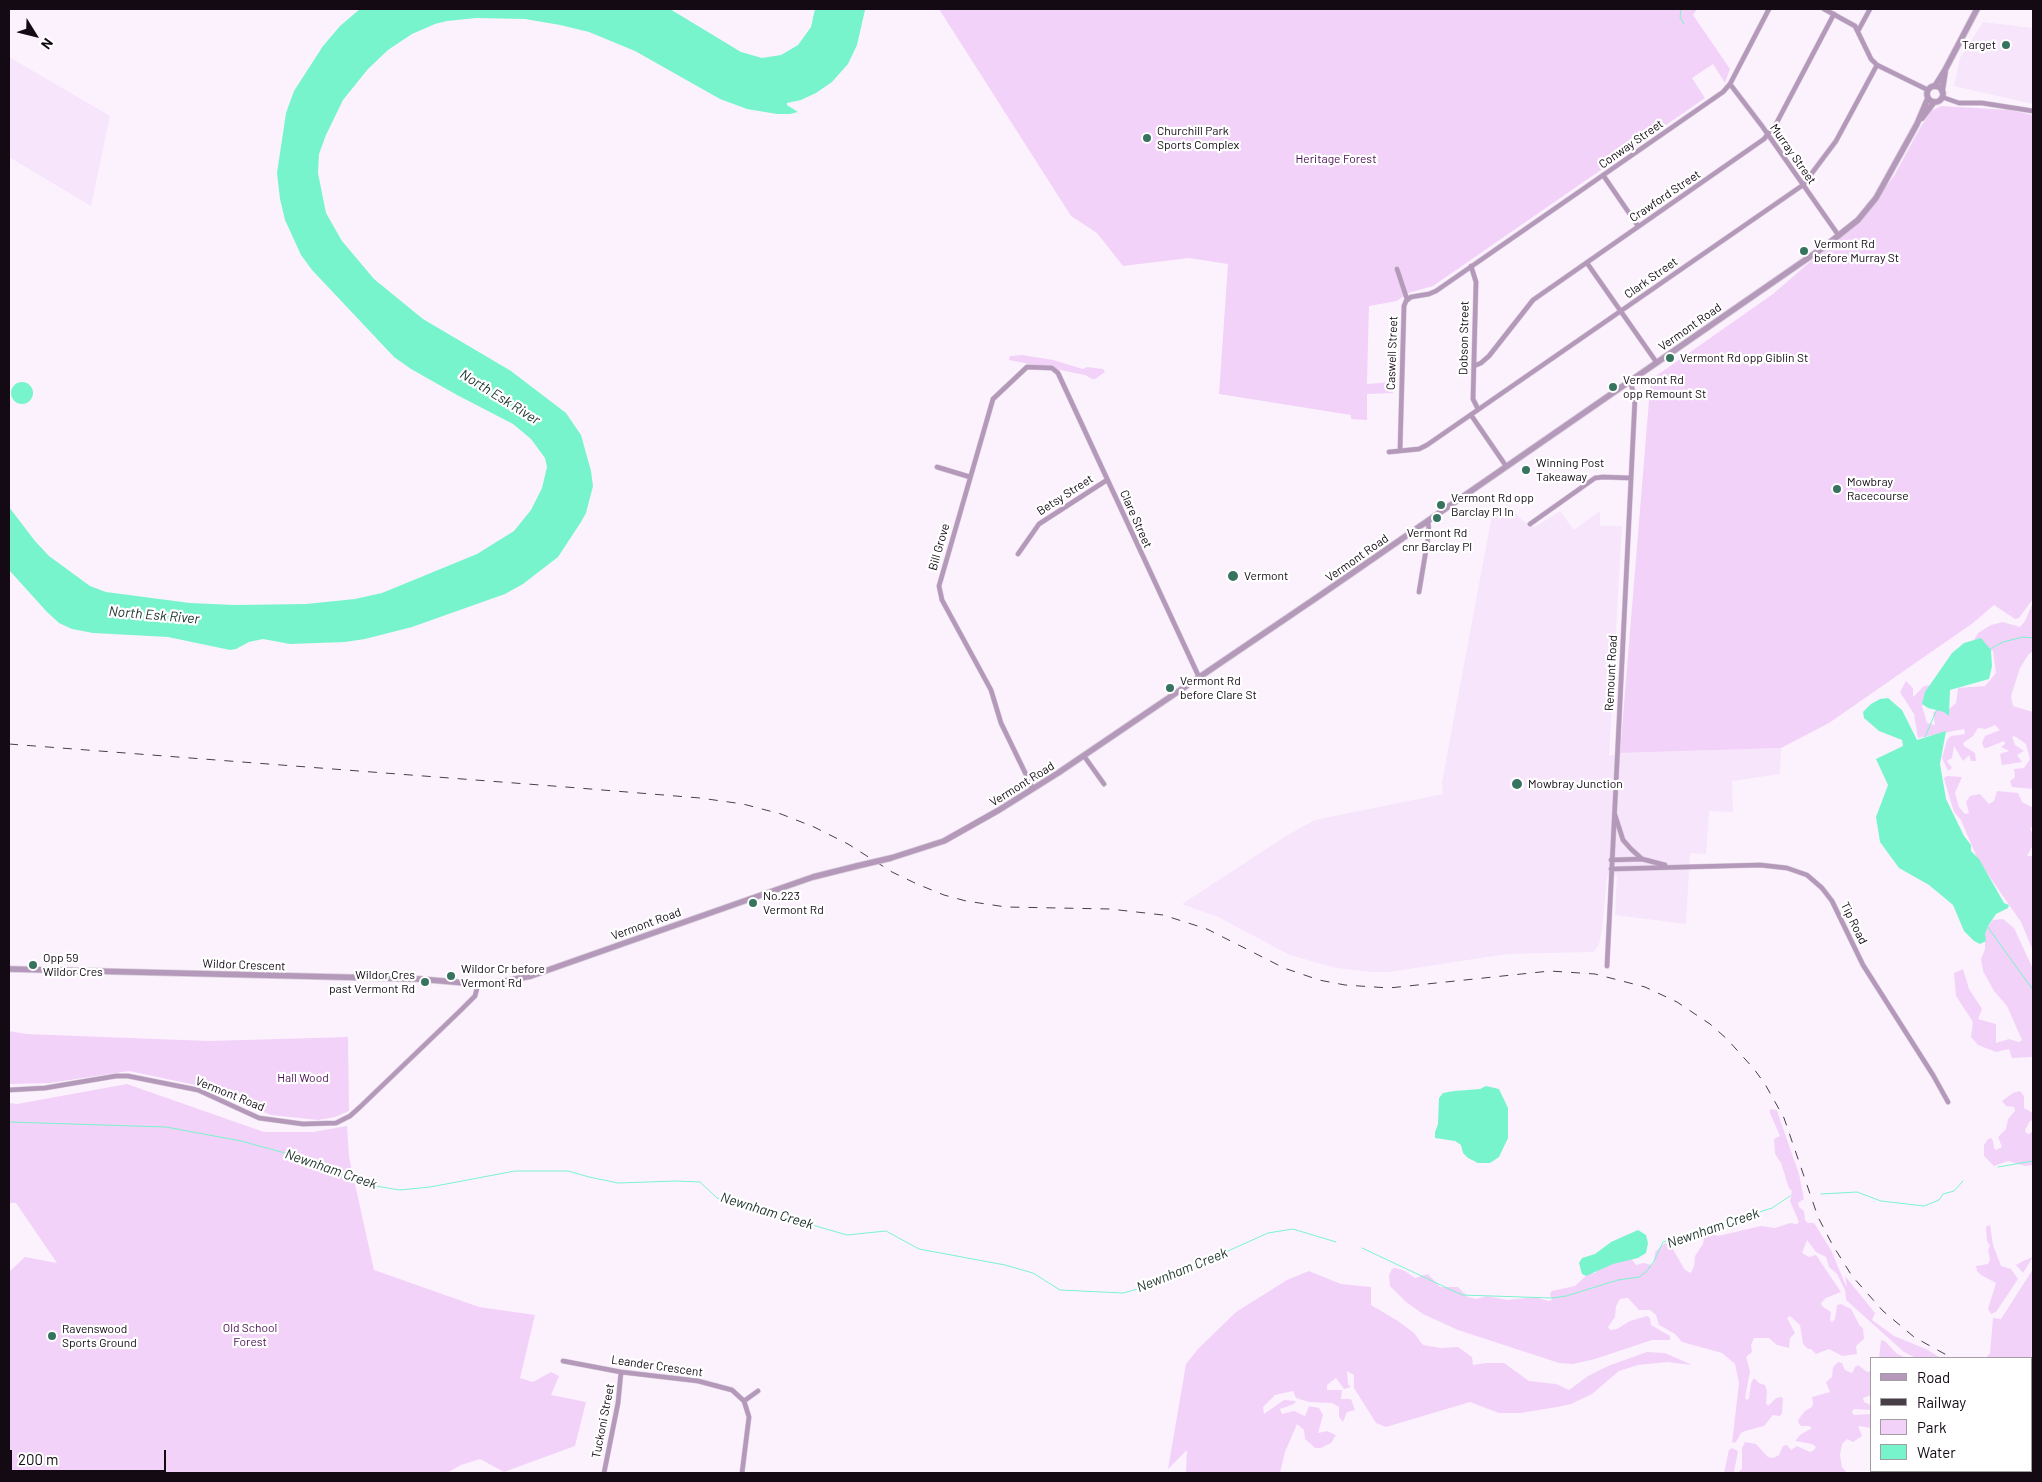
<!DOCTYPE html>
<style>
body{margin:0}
#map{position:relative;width:2042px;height:1482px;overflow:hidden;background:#fcf2fe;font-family:Barlow,sans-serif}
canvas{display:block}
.frame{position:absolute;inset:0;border:10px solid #130a14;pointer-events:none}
.legend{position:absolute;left:1870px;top:1357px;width:162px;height:115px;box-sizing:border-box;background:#fff;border:1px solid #a19da1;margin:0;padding:6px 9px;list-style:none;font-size:15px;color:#130a14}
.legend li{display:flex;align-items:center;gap:10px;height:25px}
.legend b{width:25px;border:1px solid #a19da1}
.north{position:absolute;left:10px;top:10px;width:50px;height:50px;-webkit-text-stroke:4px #fff;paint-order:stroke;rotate:126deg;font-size:14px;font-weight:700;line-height:20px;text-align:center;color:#130a14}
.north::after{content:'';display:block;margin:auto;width:18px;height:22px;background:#130a14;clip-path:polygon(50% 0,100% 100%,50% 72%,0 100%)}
.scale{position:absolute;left:10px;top:1450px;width:156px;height:22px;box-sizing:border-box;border:2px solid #130a14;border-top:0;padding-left:6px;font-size:15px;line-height:18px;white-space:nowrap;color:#130a14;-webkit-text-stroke:4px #fff;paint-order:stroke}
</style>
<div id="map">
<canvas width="2042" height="1482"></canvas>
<div class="frame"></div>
<ul class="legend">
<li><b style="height:6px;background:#b599ba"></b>Road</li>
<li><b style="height:6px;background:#473e48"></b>Railway</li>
<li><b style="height:14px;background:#f3d2f9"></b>Park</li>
<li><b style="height:14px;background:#78f4cc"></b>Water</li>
</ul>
<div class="north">N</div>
<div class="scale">200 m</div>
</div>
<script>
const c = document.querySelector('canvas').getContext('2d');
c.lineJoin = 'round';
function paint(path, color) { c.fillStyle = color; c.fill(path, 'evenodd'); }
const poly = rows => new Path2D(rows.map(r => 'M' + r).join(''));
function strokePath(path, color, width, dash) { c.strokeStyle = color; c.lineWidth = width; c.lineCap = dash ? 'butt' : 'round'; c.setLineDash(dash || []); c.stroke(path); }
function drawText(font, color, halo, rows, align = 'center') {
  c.font = font + ' Barlow,sans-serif'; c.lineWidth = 4.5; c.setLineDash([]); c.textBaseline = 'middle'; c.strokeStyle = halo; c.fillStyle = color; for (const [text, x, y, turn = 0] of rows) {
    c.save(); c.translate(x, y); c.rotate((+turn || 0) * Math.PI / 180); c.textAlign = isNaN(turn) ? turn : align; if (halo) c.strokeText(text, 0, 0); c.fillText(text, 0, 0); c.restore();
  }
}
const built = poly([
 [1983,22,2033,28,2033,104,1954,86,1960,58],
 [9,57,110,116,91,206,9,157],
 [1507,504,1523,521,1535,527,1560,511,1574,530,1600,511,1600,526,1622,526,1609,756,1620,753,1781,748,1780,774,1732,781,1733,812,1709,811,1706,854,1690,853,1686,924,1615,915,1617,875,1607,876,1602,931,1599,944,1594,952,1507,954,1389,972,1373,972,1336,968,1290,955,1218,917,1182,904,1286,836,1315,820,1443,794,1442,782,1492,515]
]);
const green = poly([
 [939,9,1697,9,1693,15,1730,69,1725,83,1713,64,1692,78,1705,98,1433,286,1408,293,1397,301,1369,306,1367,384,1393,382,1393,393,1367,394,1367,420,1351,419,1351,415,1219,394,1228,264,1189,258,1123,266,1097,233,1071,216],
 [1941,106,2010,110,2033,115,2033,599,2019,618,2015,619,1994,605,1973,623,1829,723,1781,748,1620,753,1651,376,1656,376,1773,294,1864,215,1894,176,1920,128,1931,111],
 [1022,355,1053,360,1083,369,1087,367,1103,369,1105,372,1095,379,1092,379,1085,375,1009,360,1010,356],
 [2033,602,2033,651,2028,655,2020,668,2011,696,2013,706,2033,712,2033,789,2012,787,2010,781,2015,777,2014,769,2024,768,2030,759,2026,744,2016,737,2012,736,2015,745,2024,751,2017,755,2022,762,2002,765,2000,754,2009,751,2001,747,2005,744,2004,741,1987,748,1984,748,1982,743,1985,736,2000,730,1995,725,1986,729,1978,728,1973,736,1963,743,1964,746,1975,753,1976,761,1971,761,1969,755,1963,761,1954,746,1952,758,1947,761,1952,768,1948,771,1942,758,1947,740,1951,736,1965,734,1964,729,1918,738,1914,714,1900,692,1906,681,1913,688,1913,697,1924,686,1931,685,1932,690,1922,706,1927,723,1935,725,1933,713,1940,708,1948,710,1956,703,1958,688,1985,686,1996,673,1993,651,1980,647,1974,640,1978,633,1991,625,2003,622,2020,627,2025,621],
 [1947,776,1962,777,1955,793,1959,807,1965,814,1969,813,1966,802,1970,796,1980,794,1989,804,1994,801,1997,791,2018,793,2022,802,2032,807,2033,827,2030,828,2033,835,2033,845,2027,856,2033,856,2033,951,2021,922,1978,860,1961,820,1954,812,1945,782,1944,778],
 [2003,919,2014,928,2033,969,2033,1057,2012,1058,2009,1049,1996,1052,1978,1045,1971,1037,1973,1022,1956,996,1954,973,1963,969,1969,989,1982,1009,1978,1019,1996,1024,1996,1043,2009,1039,2019,1042,2022,1040,2007,1006,1994,991,1983,971,1981,959,1985,949,1985,934,1988,926,1993,920],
 [9,1031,26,1034,209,1041,348,1037,349,1111,335,1117,318,1120,271,1115,200,1086,129,1071,50,1083,9,1084],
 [127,1084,264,1132,313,1132,347,1126,349,1157,374,1270,479,1307,535,1315,520,1378,533,1382,551,1372,559,1376,551,1395,586,1402,575,1446,504,1472,480,1459,461,1465,447,1473,9,1473,9,1272,25,1257,57,1263,16,1203,9,1203,9,1103,17,1104],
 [2020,1091,2024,1096,2024,1108,2033,1113,2033,1120,2030,1121,2025,1130,2026,1133,2029,1134,2033,1131,2033,1165,2025,1166,2008,1161,1994,1166,1984,1156,1984,1145,1988,1139,1991,1138,1993,1141,1994,1148,1996,1150,2002,1147,1998,1137,2006,1129,2008,1119,2015,1111,2014,1107,2006,1106,2002,1101,2013,1093],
 [1770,1109,1777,1110,1778,1114,1799,1174,1804,1199,1798,1203,1799,1207,1804,1211,1805,1220,1808,1223,1814,1223,1831,1250,1847,1288,1845,1276,1875,1313,1872,1320,1894,1336,1926,1349,1941,1358,1916,1358,1904,1352,1846,1300,1845,1290,1837,1274,1829,1267,1826,1257,1816,1252,1807,1240,1802,1253,1809,1257,1816,1255,1841,1292,1826,1298,1821,1303,1822,1306,1831,1312,1830,1320,1832,1322,1835,1319,1837,1305,1841,1304,1851,1309,1860,1326,1863,1328,1864,1339,1856,1346,1857,1354,1842,1356,1829,1349,1816,1354,1811,1349,1808,1349,1803,1344,1800,1325,1790,1316,1787,1318,1795,1333,1790,1338,1789,1348,1777,1345,1769,1338,1754,1338,1751,1345,1752,1352,1746,1357,1750,1371,1745,1398,1747,1400,1749,1398,1751,1383,1754,1378,1759,1383,1765,1385,1767,1392,1766,1403,1768,1406,1776,1398,1781,1397,1783,1398,1782,1413,1780,1416,1773,1415,1764,1426,1745,1431,1741,1433,1736,1442,1732,1443,1739,1383,1735,1364,1722,1353,1682,1342,1675,1334,1659,1325,1656,1315,1650,1310,1639,1310,1628,1298,1620,1299,1616,1306,1615,1317,1608,1327,1610,1330,1617,1329,1630,1321,1647,1316,1650,1318,1651,1325,1670,1336,1670,1340,1652,1340,1595,1359,1573,1364,1559,1363,1458,1330,1423,1314,1406,1302,1390,1286,1389,1275,1392,1269,1395,1268,1405,1271,1415,1278,1428,1274,1440,1287,1458,1287,1468,1297,1476,1299,1487,1296,1507,1300,1535,1297,1548,1301,1552,1300,1550,1294,1552,1291,1575,1286,1588,1274,1595,1273,1607,1263,1630,1257,1636,1265,1644,1263,1651,1265,1654,1263,1655,1252,1665,1243,1671,1246,1685,1270,1691,1273,1694,1266,1695,1256,1703,1244,1705,1233,1708,1232,1718,1236,1761,1226,1775,1228,1790,1223,1797,1224,1799,1222,1790,1201,1792,1191,1789,1188,1781,1163,1775,1154,1774,1139,1780,1136,1770,1113],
 [1990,1225,1993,1245,2001,1266,2011,1269,2018,1279,1996,1312,1991,1314,1988,1309,1996,1283,1981,1275,1977,1271,1976,1266,1988,1264,1990,1259,1988,1250,1990,1246,1987,1241,1986,1227],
 [2033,1257,2023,1273,2016,1265,2023,1261],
 [2033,1269,2033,1373,2031,1374,2031,1358,1986,1358,1990,1353,1993,1318,2001,1319],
 [1309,1271,1341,1284,1371,1287,1371,1305,1398,1321,1414,1333,1423,1345,1441,1348,1458,1347,1472,1357,1473,1365,1486,1363,1504,1363,1529,1381,1556,1384,1569,1390,1588,1376,1608,1366,1647,1352,1665,1353,1692,1365,1667,1362,1638,1365,1619,1371,1592,1394,1571,1404,1557,1407,1520,1413,1499,1413,1470,1402,1386,1427,1376,1423,1354,1388,1354,1375,1347,1371,1348,1384,1351,1387,1344,1389,1336,1378,1327,1385,1327,1390,1342,1390,1341,1399,1351,1399,1355,1410,1347,1412,1343,1422,1339,1417,1339,1407,1332,1403,1309,1402,1296,1398,1293,1391,1275,1395,1263,1407,1264,1414,1284,1400,1296,1401,1294,1404,1280,1409,1282,1414,1294,1411,1305,1416,1309,1406,1319,1408,1323,1415,1318,1433,1327,1431,1336,1435,1331,1443,1321,1448,1315,1448,1305,1439,1304,1430,1297,1424,1285,1452,1280,1473,1184,1473,1186,1471,1187,1450,1168,1469,1186,1364,1198,1349,1236,1312,1287,1280],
 [1881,1340,1885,1341,1896,1353,1906,1358,1879,1358],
 [1838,1362,1842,1363,1845,1370,1852,1373,1855,1367,1858,1365,1867,1372,1871,1371,1871,1395,1863,1398,1864,1402,1871,1405,1871,1410,1854,1409,1852,1412,1854,1415,1871,1414,1871,1428,1858,1426,1862,1436,1853,1442,1847,1439,1842,1444,1840,1455,1842,1467,1847,1473,1724,1473,1729,1450,1732,1448,1738,1451,1734,1472,1737,1473,1742,1469,1742,1448,1745,1442,1756,1444,1768,1457,1773,1458,1779,1455,1783,1446,1787,1445,1791,1450,1797,1446,1810,1452,1814,1450,1816,1447,1812,1444,1795,1441,1800,1435,1812,1428,1809,1426,1801,1426,1799,1424,1798,1420,1805,1411,1812,1407,1813,1404,1812,1397,1830,1392,1826,1382,1832,1377,1833,1367]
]);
const water = poly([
 [360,9,670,9,741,52,762,58,781,55,798,45,811,27,815,9,865,9,865,10,857,45,848,64,832,82,816,93,801,100,787,103,787,105,798,112,790,114,777,114,747,109,720,99,635,51,589,32,560,25,525,19,476,18,447,21,435,24,412,34,388,50,368,69,343,100,326,135,319,154,318,173,326,213,342,241,374,279,423,319,511,371,566,413,581,435,591,471,593,486,586,513,581,522,558,557,523,584,505,594,412,627,365,639,345,642,290,644,263,639,249,642,236,649,230,650,168,637,93,633,72,629,59,623,47,612,9,570,9,507,35,541,49,556,90,586,106,592,190,603,235,605,306,604,355,599,382,593,477,554,514,531,531,510,542,488,547,467,545,458,531,439,513,424,457,395,411,369,394,357,312,270,301,255,285,220,280,199,277,173,286,113,294,91,323,46,340,26],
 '11 393a11 11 0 1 1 22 0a11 11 0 1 1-22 0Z',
 [1981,638,1991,650,1992,666,1989,679,1950,690,1949,716,1944,712,1928,708,1922,704,1925,692,1952,653,1964,643],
 [1888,698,1902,710,1917,740,1946,731,1940,764,1946,799,1964,836,1971,845,1971,851,1979,859,2004,903,2009,905,2008,908,1996,914,1988,926,1985,934,1986,941,1980,944,1974,941,1964,931,1953,905,1929,885,1899,868,1880,842,1876,817,1888,785,1876,759,1903,746,1902,740,1879,731,1864,718,1863,712,1871,704,1880,699],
 [1486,1086,1499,1089,1508,1108,1508,1138,1499,1157,1490,1163,1478,1163,1468,1158,1463,1153,1461,1145,1455,1141,1435,1138,1435,1132,1438,1124,1439,1098,1443,1093,1454,1091,1480,1089],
 [1638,1230,1646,1235,1648,1243,1646,1253,1638,1258,1613,1264,1586,1276,1582,1274,1579,1263,1582,1258,1595,1254,1611,1242]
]);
const stream = poly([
 [1681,9,1680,17,1684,24],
 [1990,649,2003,642,2023,637,2033,638],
 [1925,737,1937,709],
 [1987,926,2033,990],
 [9,1122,166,1127,241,1141,285,1153,369,1185,400,1190,430,1187,515,1171,568,1171,589,1177,618,1183,676,1181,700,1182,717,1198,754,1206,771,1213,847,1235,886,1231,919,1249,1005,1265,1033,1273,1060,1290,1123,1293,1150,1286,1268,1233,1293,1229,1336,1242],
 [1998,1167,2033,1161],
 [1821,1194,1857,1192,1881,1201,1924,1206,1939,1200,1943,1194,1954,1191,1963,1181],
 [1362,1248,1462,1295,1552,1298,1566,1296,1618,1280,1639,1277,1646,1272,1654,1261,1663,1242,1772,1208,1790,1196]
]);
const minor = poly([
 [1824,9,1855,26,1871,59,1877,65,1928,90],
 [1858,31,1870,9],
 [1730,84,1762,126,1839,236],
 [1942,97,1959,103,1982,103,2033,111],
 [1603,175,1638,226],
 [1587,263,1657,363],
 [1471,266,1476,282,1473,399,1478,409],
 [1397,269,1407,299],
 [1474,366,1481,363,1489,356,1533,300,1764,139,1776,124,1834,14],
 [1471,415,1506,466],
 [1400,451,1404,306,1406,301,1411,297,1429,294,1436,291,1723,92,1730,84,1769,9],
 [1389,452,1419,449,1427,445,1803,185,1836,141,1877,65],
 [937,467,970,477],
 [1530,524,1595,478,1603,477,1631,478],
 [1018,554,1039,524,1107,480],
 [1419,592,1429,532,1428,521],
 [1084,756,1104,784],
 [1033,789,1001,723,991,690,942,600,939,586,993,399,1027,367,1052,368,1058,373,1199,677],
 [1615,815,1623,840,1631,849,1642,859,1665,865],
 [1611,860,1642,859],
 [1611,869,1760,865,1787,868,1807,875,1822,888,1832,901,1863,965,1933,1075,1948,1102],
 [1607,966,1635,398,1630,381],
 [9,1090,45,1088,116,1076,128,1076,198,1090,259,1118,303,1124,336,1123,350,1116,360,1107,461,1010,475,996,478,984],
 [563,1361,621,1372,698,1381,732,1390,744,1401,749,1417,742,1473],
 [744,1401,758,1391],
 [604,1473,618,1403,621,1372]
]);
const tertiary = poly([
 [1935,86,1945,70,1977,9],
 '1927 94a8 8 0 1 1 16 0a8 8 0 1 1-16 0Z',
 [1942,91,1945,72],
 [1922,118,1934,102],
 [891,858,944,841,999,810,1058,773,1322,594,1824,247,1858,220,1876,198,1917,124,1928,98],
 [9,969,419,979,478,984,495,983,531,976,747,900,813,877,857,866]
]);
const rail = poly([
 [9,744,566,787,700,798,743,804,781,814,814,827,848,844,892,872,917,884,944,895,966,901,1006,907,1110,909,1163,915,1207,929,1284,968,1319,980,1345,985,1389,988,1550,971,1595,974,1645,987,1677,1002,1710,1024,1727,1039,1754,1069,1765,1084,1784,1118,1818,1217,1832,1244,1852,1276,1883,1311,1914,1337,1952,1358],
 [2031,1378,2033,1378]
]);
const tertiaryBridge = poly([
 [857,866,891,858]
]);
const markers = [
 [2006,45,5,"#377460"],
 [1147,138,5,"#377460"],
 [1804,251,5,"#377460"],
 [1670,358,5,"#377460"],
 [1613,387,5,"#377460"],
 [1526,470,5,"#377460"],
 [1837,489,5,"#377460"],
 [1441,505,5,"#377460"],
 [1437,518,5,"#377460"],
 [1233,576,6,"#377460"],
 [1170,688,5,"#377460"],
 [1517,784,6,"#377460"],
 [753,903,5,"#377460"],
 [33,965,5,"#377460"],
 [451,976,5,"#377460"],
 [425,982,5,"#377460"],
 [52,1336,5,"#377460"]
];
const poiNames = [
 ["Target",1996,45,"right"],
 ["Churchill Park",1157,131],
 ["Sports Complex",1157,145],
 ["Vermont Rd",1814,244],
 ["before Murray St",1814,258],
 ["Vermont Rd opp Giblin St",1680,358],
 ["Vermont Rd",1623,380],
 ["opp Remount St",1623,394],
 ["Winning Post",1536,463],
 ["Takeaway",1536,477],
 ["Mowbray",1847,482],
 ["Racecourse",1847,496],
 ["Vermont Rd opp",1451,498],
 ["Barclay Pl In",1451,512],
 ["Vermont Rd",1437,533,"center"],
 ["cnr Barclay Pl",1437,547,"center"],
 ["Vermont",1244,576],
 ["Vermont Rd",1180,681],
 ["before Clare St",1180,695],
 ["Mowbray Junction",1528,784],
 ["No.223",763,896],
 ["Vermont Rd",763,910],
 ["Opp 59",43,958],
 ["Wildor Cres",43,972],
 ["Wildor Cr before",461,969],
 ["Vermont Rd",461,983],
 ["Wildor Cres",415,975,"right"],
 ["past Vermont Rd",415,989,"right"],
 ["Ravenswood",62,1329],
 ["Sports Ground",62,1343]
];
const streetNames = [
 ["Conway Street",1631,144,-35],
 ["Murray Street",1793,154,55],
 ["Crawford Street",1665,196,-34],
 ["Clark Street",1651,278,-35],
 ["Vermont Road",1690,327,-35],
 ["Dobson Street",1464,338,-89],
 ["Caswell Street",1392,353,-88],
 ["Betsy Street",1065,495,-33],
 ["Clare Street",1136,519,66],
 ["Bill Grove",939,547,-74],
 ["Vermont Road",1357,558,-35],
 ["Remount Road",1611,673,-87],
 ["Vermont Road",1022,784,-32],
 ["Tip Road",1854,923,64],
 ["Vermont Road",646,924,-20],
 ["Wildor Crescent",244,965,2],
 ["Vermont Road",230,1094,22],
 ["Leander Crescent",657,1366,8],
 ["Tuckoni Street",603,1421,-79]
];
const parkNames = [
 ["Heritage Forest",1336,159],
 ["Hall Wood",303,1078],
 ["Old School",250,1328],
 ["Forest",250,1342]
];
const waterNames = [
 ["North Esk River",500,397,32],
 ["North Esk River",154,615,5],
 ["Newnham Creek",331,1169,19],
 ["Newnham Creek",767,1211,17],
 ["Newnham Creek",1713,1228,-19],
 ["Newnham Creek",1182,1270,-22]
];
paint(built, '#f7e5fb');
paint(green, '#f3d2f9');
paint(water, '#78f4cc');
strokePath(stream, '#78f4cc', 1);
strokePath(minor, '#d7cdd9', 5.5);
strokePath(tertiary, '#d7cdd9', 7);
strokePath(minor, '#b599ba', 4.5);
strokePath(tertiary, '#b599ba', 5.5);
strokePath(rail, '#473e48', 1, [9, 9]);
strokePath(tertiaryBridge, '#d7cdd9', 7, []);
strokePath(tertiaryBridge, '#b599ba', 5.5);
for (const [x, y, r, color] of markers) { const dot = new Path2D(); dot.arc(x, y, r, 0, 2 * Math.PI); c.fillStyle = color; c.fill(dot); strokePath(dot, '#fff', 2); }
drawText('12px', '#130a14', '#fff', poiNames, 'left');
drawText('12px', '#130a14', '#fff', streetNames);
drawText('12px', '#4b1055', '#fff', parkNames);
drawText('italic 14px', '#1b3029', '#fff', waterNames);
</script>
